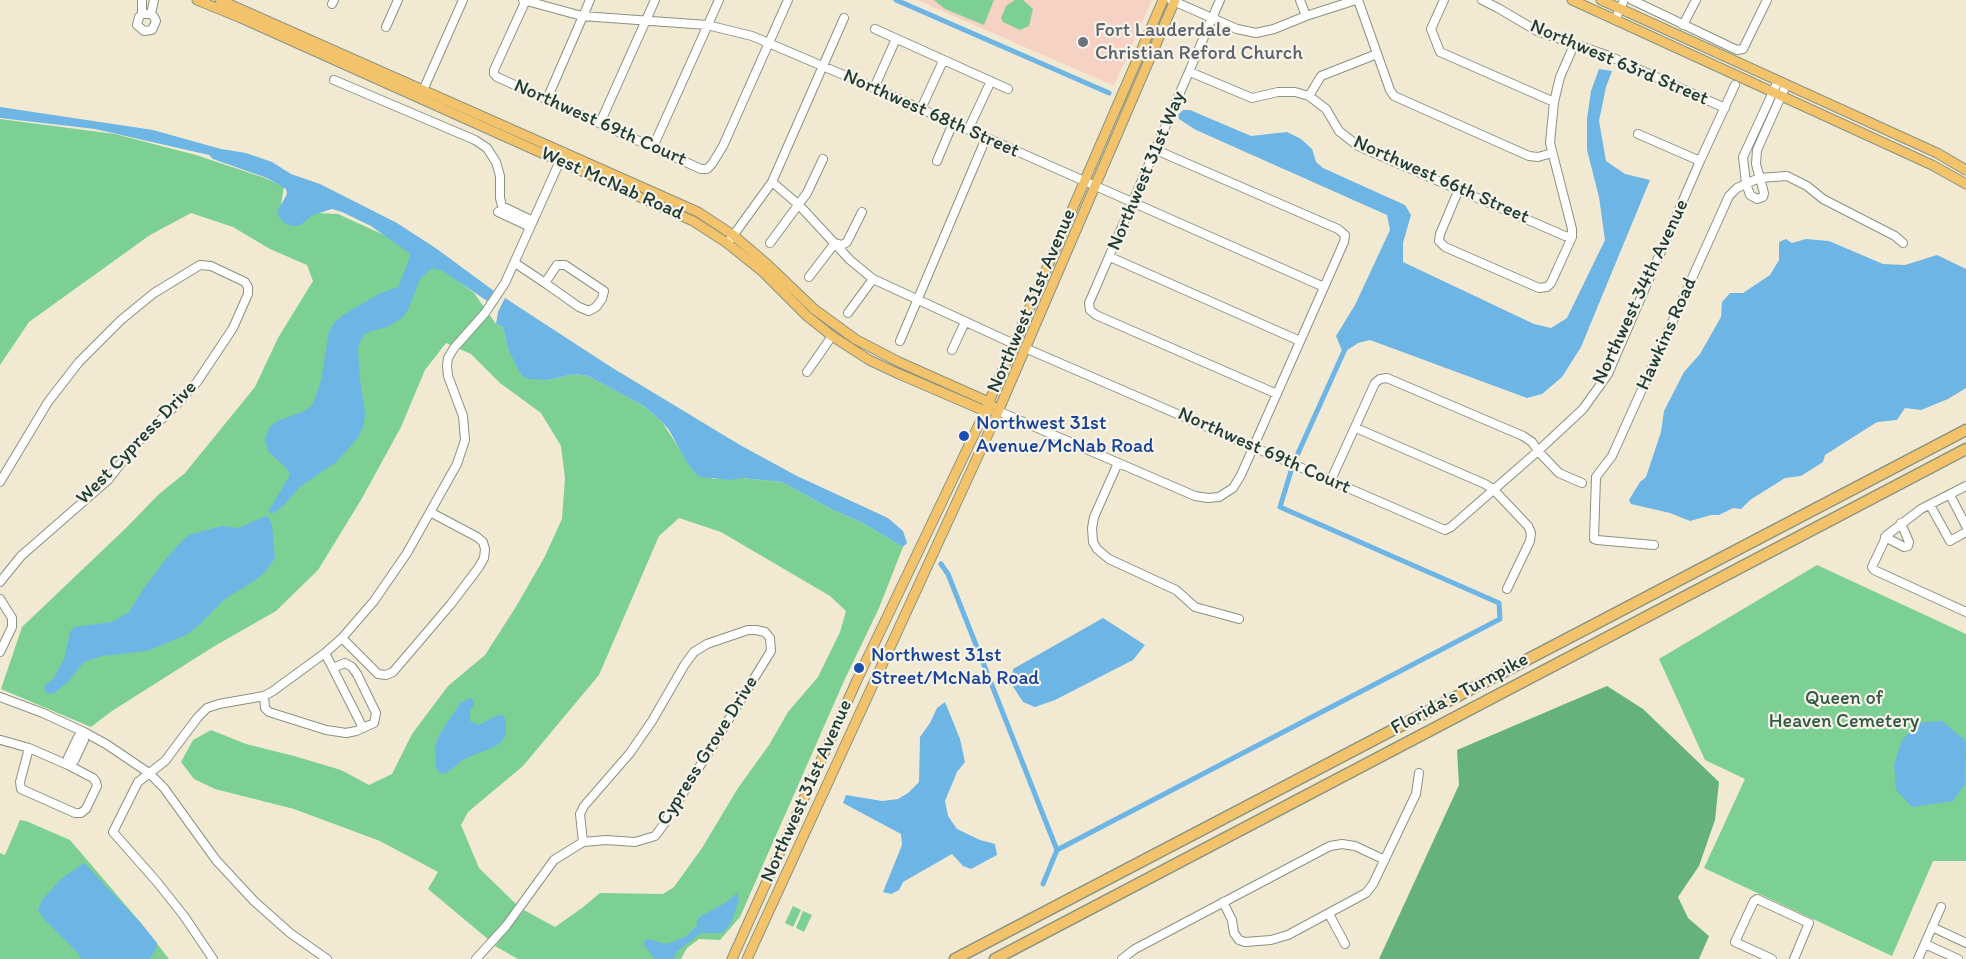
<!DOCTYPE html>
<style>
body{margin:0}
canvas{display:block;background:#f2e9d2}
</style>
<canvas width="1966" height="959"></canvas>
<script>
const c = document.querySelector('canvas').getContext('2d');
c.lineJoin = 'round';
function paint(path, color) { c.fillStyle = color; c.fill(path, 'evenodd'); }
const poly = rows => new Path2D(rows.map(r => 'M' + r).join(''));
function strokePath(path, color, width, dash) { c.strokeStyle = color; c.lineWidth = width; c.lineCap = dash ? 'butt' : 'round'; c.setLineDash(dash || []); c.stroke(path); }
function drawText(font, color, halo, rows, align = 'center') {
  c.font = font + ' Itim,sans-serif'; c.lineWidth = 4.5; c.setLineDash([]); c.textBaseline = 'middle'; c.strokeStyle = halo; c.fillStyle = color; for (const [text, x, y, turn = 0] of rows) {
    c.save(); c.translate(x, y); c.rotate((+turn || 0) * Math.PI / 180); c.textAlign = isNaN(turn) ? turn : align; if (halo) c.strokeText(text, 0, 0); c.fillText(text, 0, 0); c.restore();
  }
}
const built = poly([
 [917,0,1152,0,1114,86]
]);
const green = poly([
 [934,0,994,0,984,25,945,9],
 [1015,0,1023,0,1033,9,1029,26,1020,30,1003,22,1001,18,1006,6],
 [0,119,115,134,196,155,265,178,284,187,280,211,338,214,393,239,444,270,474,293,496,324,503,327,509,352,523,376,548,380,574,374,588,376,644,406,662,422,695,473,714,479,742,478,782,482,833,510,861,522,903,547,879,608,844,681,740,917,720,940,699,939,687,948,681,959,518,959,495,946,524,910,555,927,582,908,600,893,663,894,674,887,702,848,738,788,769,745,788,712,818,677,840,632,846,611,830,596,721,532,679,518,659,536,599,675,523,766,468,812,461,825,479,868,517,905,489,940,428,889,438,872,380,841,294,809,215,789,194,779,181,762,193,740,211,730,246,744,294,756,341,770,369,785,392,774,412,734,448,686,485,655,517,605,544,558,562,519,565,478,561,446,541,413,500,383,471,354,446,343,425,370,401,427,361,500,318,570,276,611,213,647,112,711,91,727,1,689,22,627,126,528,159,494,185,473,255,387,278,338,313,281,307,265,270,249,233,227,191,213,150,235,29,322,0,365],
 [1817,565,1966,634,1966,861,1933,861,1892,956,1704,868,1745,779,1705,760,1659,659],
 [20,820,26,821,70,840,140,922,169,959,0,959,0,853,5,855],
 [793,906,801,910,793,927,785,923],
 [803,911,812,915,804,932,796,928]
]);
const forest = poly([
 [1607,686,1643,709,1719,782,1715,820,1699,866,1678,897,1688,918,1709,936,1699,959,1379,959,1459,785,1457,750]
]);
const water = poly([
 [1599,69,1612,71,1606,87,1599,121,1606,161,1625,174,1650,180,1581,347,1562,377,1542,394,1527,398,1370,340,1358,343,1343,353,1336,336,1355,305,1390,230,1387,215,1196,130,1179,119,1178,115,1183,110,1190,110,1251,136,1287,132,1301,139,1312,149,1316,162,1323,168,1405,205,1411,215,1403,243,1403,262,1534,324,1551,328,1567,318,1605,240,1599,197,1587,150,1587,119,1591,91],
 [0,107,153,130,221,149,246,153,272,162,291,174,320,184,397,223,437,249,494,291,487,301,443,271,432,268,420,279,408,310,403,317,388,327,371,331,364,335,360,342,358,349,360,380,365,412,364,424,358,438,335,463,301,486,283,506,274,513,268,512,290,475,288,470,268,451,265,439,269,428,277,421,305,411,313,404,321,381,329,331,335,322,343,315,381,293,398,287,410,257,409,253,371,226,342,212,332,209,313,215,299,226,292,226,284,223,279,217,277,212,287,194,286,189,267,178,213,159,209,155,95,129,0,118],
 [1786,239,1792,243,1806,239,1829,241,1883,264,1905,265,1937,255,1966,269,1966,388,1948,399,1921,410,1905,408,1897,420,1877,422,1825,455,1823,462,1801,476,1785,478,1750,500,1741,509,1733,508,1719,515,1711,515,1690,521,1670,513,1631,504,1629,500,1640,482,1646,477,1661,432,1664,411,1684,372,1700,354,1721,317,1722,302,1730,293,1743,293,1770,275,1779,260,1779,242],
 [505,298,611,367,740,445,797,476,888,518,903,531,907,543,903,547,861,522,833,510,782,482,742,478,730,480,700,477,695,473,686,461,669,430,662,422,644,406,588,376,574,374,548,380,529,379,522,376,509,352,503,327,496,324,498,312],
 [266,516,269,518,272,524,275,558,266,571,257,579,225,599,200,624,186,635,147,651,102,656,84,662,68,682,54,693,48,694,44,689,45,685,53,679,64,660,70,632,74,627,112,622,129,612,142,591,165,560,180,543,189,535,222,526,238,528],
 [1103,618,1145,645,1133,660,1055,700,1035,707,1023,702,1012,685,1013,669],
 [472,698,474,704,470,711,470,721,479,725,496,716,503,715,506,721,506,735,500,743,494,747,464,759,448,772,442,774,436,769,435,747,439,735,461,702],
 [945,702,960,739,965,762,957,772,945,801,948,816,957,829,980,840,995,844,997,855,971,869,963,866,952,854,903,882,899,890,891,894,883,892,902,845,901,834,843,803,846,795,882,801,898,799,908,793,919,782,920,737,930,723,937,708],
 [1942,721,1966,741,1965,784,1953,801,1912,807,1896,790,1894,765,1902,740,1919,723],
 [84,863,140,922,157,943,156,949,149,959,81,959,77,952,43,918,38,910,42,900,61,879],
 [737,893,739,901,731,923,723,933,701,933,676,952,674,959,655,959,644,945,644,942,647,939,667,944,685,937,697,926,697,920,701,916,725,903]
]);
const canal = poly([
 [896,0,1109,93],
 [1295,460,1345,349],
 [941,564,948,574,1057,850,1043,884],
 [1057,850,1500,619,1499,603,1280,507,1291,471]
]);
const minor = poly([
 [523,0,582,16,707,25,752,36,874,88,1324,287],
 [526,0,494,70,494,74,497,77,701,169,707,169,712,164,723,146,788,0],
 [1171,0,1237,29,1256,33,1274,29,1306,16,1356,0],
 [1220,0,1089,303,1090,310,1096,315,1277,394],
 [1300,0,1306,16],
 [1358,0,1390,90,1394,96,1529,156,1538,157,1552,153],
 [1444,0,1431,29,1440,52,1554,102],
 [1482,0,1498,8,1537,31,1609,56,1725,108],
 [1632,0,1737,50,1743,49,1767,0],
 [332,4,334,0],
 [142,14,151,14,154,17,156,21,152,30,144,31,137,25,139,17,142,14,142,0],
 [151,14,154,0],
 [1615,20,1624,0],
 [1683,25,1696,0],
 [386,27,398,0],
 [875,29,1008,89],
 [1190,72,1252,98,1278,92,1295,92,1309,96,1326,109,1339,131,1358,146,1565,236,1572,237],
 [334,80,475,140,487,148,496,162,500,176,500,198,502,206,533,221],
 [1778,81,1743,157,1746,183,1750,195,1757,199,1763,197,1764,193,1756,164,1757,150,1786,85],
 [874,88,896,39],
 [421,95,463,0],
 [1309,96,1321,76,1377,54],
 [547,99,590,0],
 [921,109,943,61],
 [600,123,655,0],
 [968,130,991,81],
 [1638,134,1700,161],
 [653,147,719,0],
 [937,161,953,123],
 [772,182,799,205,850,260,873,279,1014,344],
 [1459,189,1440,234,1439,241,1445,247,1539,288,1547,287,1551,283,1572,237,1572,229,1550,143,1554,102,1560,77,1574,45],
 [498,212,530,227],
 [730,240,772,182,844,18],
 [770,243,807,193,823,159],
 [1110,257,1300,341],
 [515,263,545,283],
 [557,265,565,265,604,291,602,299,596,307,589,311,579,307,545,283,557,265],
 [809,277,835,243,842,245,847,242,862,212],
 [848,313,873,279],
 [900,341,986,138],
 [1025,348,1445,530,1451,527,1538,451,1583,409,1608,374,1700,161,1735,85],
 [952,350,965,322],
 [807,372,832,336],
 [998,411,1195,496,1208,498,1219,497,1233,488,1241,475,1344,242,1345,235,1338,229,1156,150],
 [1356,428,1485,484,1493,489,1528,526,1531,533,1530,541,1507,589],
 [1118,463,1094,517,1092,528,1093,542,1097,549,1109,559,1176,590,1195,607,1239,619],
 [1331,480,1375,383,1380,379,1387,378,1523,436,1532,442,1538,451,1559,473,1582,483],
 [0,482,48,402,79,362,121,320,154,293,200,265,211,266,245,282,248,287,248,294,233,328,197,382,177,404,136,444,108,480,21,556,0,582],
 [1966,486,1921,509,1887,535,1872,567,1874,570,1966,612],
 [1950,495,1966,526],
 [1930,505,1950,541,1966,532],
 [1885,537,1904,547,1908,546,1909,542,1901,523],
 [1654,545,1597,540,1594,539,1596,477,1612,456,1729,196,1737,188,1759,178,1787,176,1807,186,1823,199,1895,236,1903,243],
 [0,599,12,618,12,627,0,652],
 [342,638,378,674,386,675,393,672,451,604,479,567,484,558,485,549,483,542,477,537,430,512],
 [325,653,363,728],
 [264,696,265,708,269,712,326,730,346,733,356,731,374,723,376,713,357,674,352,667,345,663,333,668],
 [0,697,43,713,84,732,106,744,149,773,164,788,216,860,254,901,290,933,327,959],
 [1,740,29,748,68,765,70,761,74,761,84,740,82,736],
 [29,748,20,782,21,789,75,813,81,813,86,809,97,786,96,782,93,778,68,765],
 [70,761,68,758,78,737,82,736,83,733],
 [1223,902,1232,920,1234,933,1239,940,1245,942,1271,940,1288,935,1366,893,1373,884,1416,794,1419,773],
 [1329,914,1345,944],
 [1932,927,1966,943],
 [1925,944,1958,959],
 [213,959,184,916,157,882,113,832,138,782,165,761,198,717,207,708,219,704,264,696,273,691,325,653,342,638,374,601,407,553,457,464,465,440,463,416,448,376,447,366,448,358,454,348,485,313,505,283,564,152],
 [476,959,506,926,554,860,583,842,606,840,635,842,655,836,664,824,771,651,770,638,765,632,756,630,748,630,707,644,694,652,685,664,652,721,630,753,584,806,580,814,583,842],
 [1122,959,1135,949,1330,846,1342,844,1355,846,1385,860],
 [1772,959,1735,942,1754,901,1757,899,1809,923,1794,959],
 [1918,959,1941,907]
]);
const major = poly([
 [197,0,241,18,693,221,727,243,763,272,807,316,832,336,869,360,899,374,985,411,989,411],
 [220,0,698,212,733,235,768,265,814,309,855,339,899,362,989,402,992,405],
 [1572,0,1932,165,1966,184],
 [1601,0,1937,153,1966,170],
 [732,959,857,680,982,418,1163,0],
 [747,959,994,421,1175,0]
]);
const highway = poly([
 [955,959,1966,430],
 [995,959,1966,449]
]);
const markers = [
 [1083,42,6,"#6b7280"],
 [964,436,6,"#1a4fb4"],
 [859,668,6,"#1a4fb4"]
];
const worshipNames = [
 ["Fort Lauderdale",1095,31],
 ["Christian Reford Church",1095,54]
];
const streetNames = [
 ["Northwest 63rd Street",1619,63,23],
 ["Northwest 68th Street",931,114,24],
 ["Northwest 69th Court",600,123,24],
 ["Northwest 31st Way",1147,171,-67],
 ["Northwest 66th Street",1441,180,24],
 ["West McNab Road",612,184,24],
 ["Northwest 34th Avenue",1641,292,-65],
 ["Northwest 31st Avenue",1032,301,-67],
 ["Hawkins Road",1667,334,-66],
 ["West Cypress Drive",137,443,-46],
 ["Northwest 69th Court",1264,451,24],
 ["Florida's Turnpike",1460,694,-28],
 ["Cypress Grove Drive",708,751,-58],
 ["Northwest 31st Avenue",807,791,-66]
];
const transitNames = [
 ["Northwest 31st",976,424],
 ["Avenue/McNab Road",976,447],
 ["Northwest 31st",871,656],
 ["Street/McNab Road",871,679]
];
const parkNames = [
 ["Queen of",1844,699],
 ["Heaven Cemetery",1844,722]
];
paint(built, '#f6d2c4');
paint(green, '#7dd093');
paint(forest, '#66b27d');
paint(water, '#6db5e5');
strokePath(canal, '#6db5e5', 5);
strokePath(minor, '#889383', 10);
strokePath(major, '#889383', 11);
strokePath(highway, '#889383', 13);
strokePath(minor, '#fff', 8);
strokePath(major, '#f2c36a', 9);
strokePath(highway, '#f2c36a', 10);
for (const [x, y, r, color] of markers) { const dot = new Path2D(); dot.arc(x, y, r, 0, 2 * Math.PI); c.fillStyle = color; c.fill(dot); strokePath(dot, '#f7f3e8', 2); }
drawText('20px', '#5b616d', '#f7f3e8', worshipNames, 'left');
drawText('20px', '#1f3d34', '#f7f3e8', streetNames);
drawText('20px', '#164399', '#f7f3e8', transitNames, 'left');
drawText('20px', '#325a47', '#f7f3e8', parkNames);
</script>
